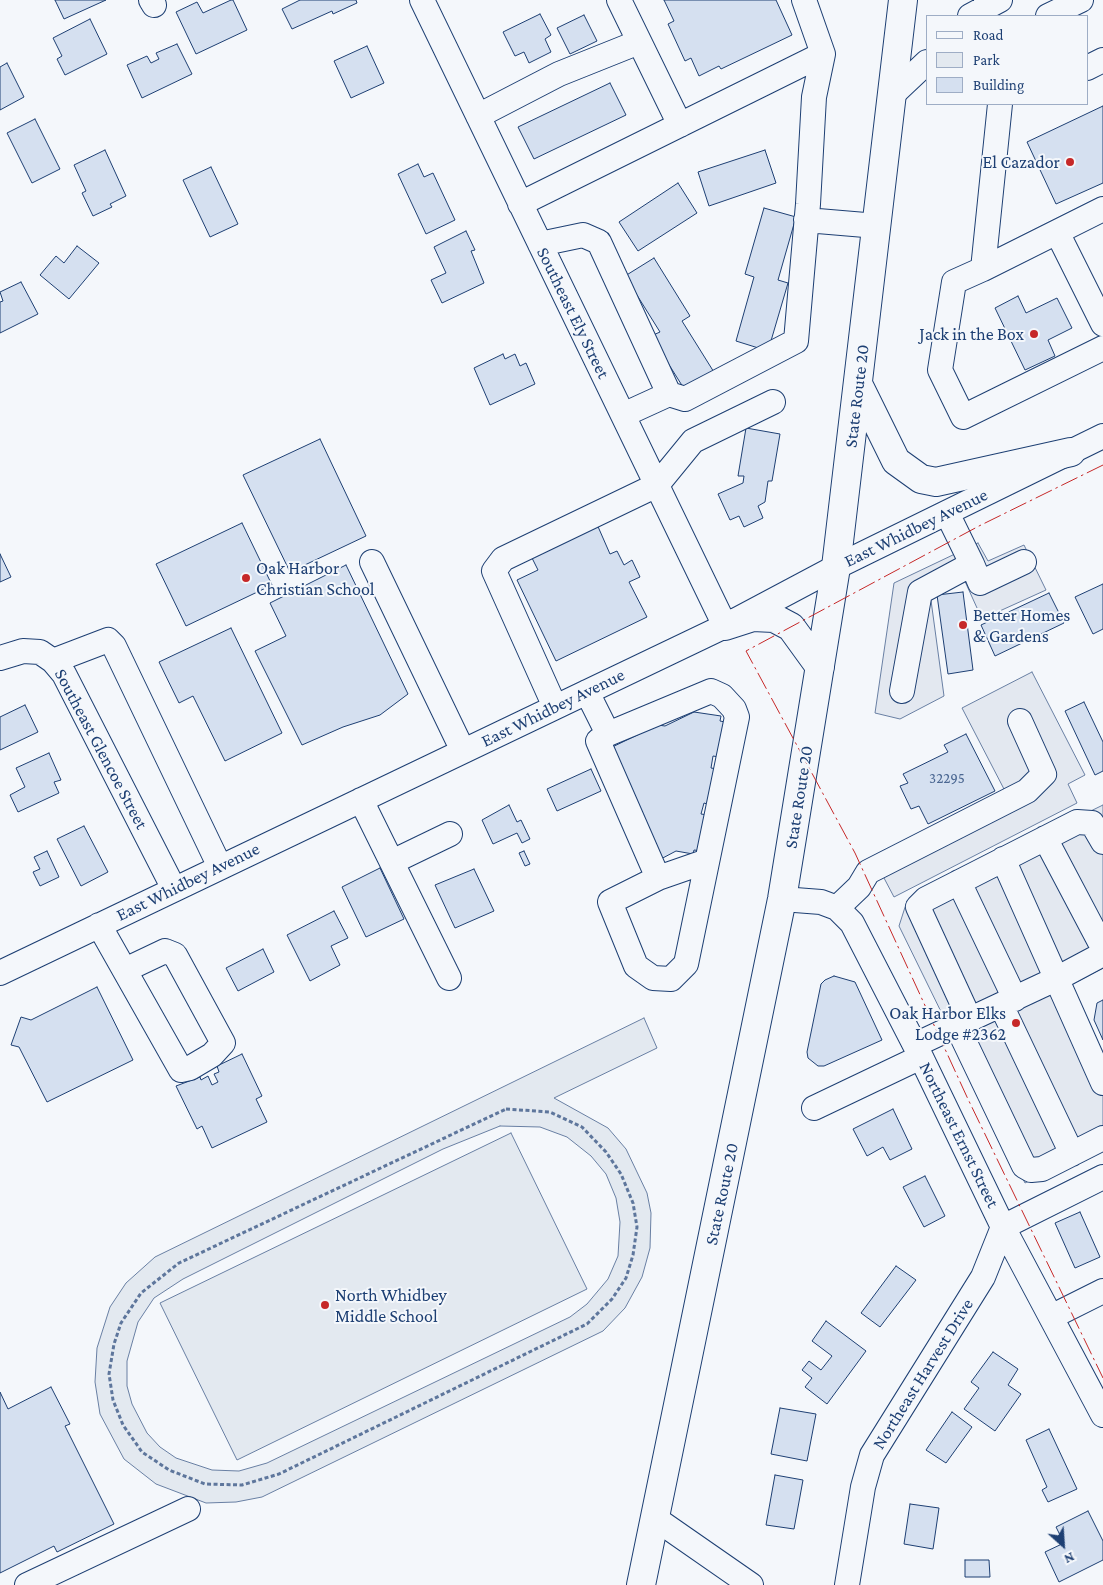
<!DOCTYPE html>
<style>
body{margin:0}
#map{position:relative;width:1103px;height:1585px;overflow:hidden;background:#f4f7fb;font-family:"Crimson Pro",serif}
canvas{display:block}
.legend{position:absolute;left:926px;top:15px;width:162px;height:90px;box-sizing:border-box;background:#f4f7fb;border:1px solid #9eadc5;margin:0;padding:6px 9px;list-style:none;font-size:15px;color:#1d3f73}
.legend li{display:flex;align-items:center;gap:10px;height:25px}
.legend b{width:25px;border:1px solid #9eadc5}
.north{position:absolute;left:1038px;top:1520px;width:50px;height:50px;-webkit-text-stroke:4px #f4f7fb;paint-order:stroke;rotate:154deg;font-size:14px;font-weight:700;line-height:20px;text-align:center;color:#1d3f73}
.north::after{content:'';display:block;margin:auto;width:18px;height:22px;background:#1d3f73;clip-path:polygon(50% 0,100% 100%,50% 72%,0 100%)}
</style>
<div id="map">
<canvas width="1103" height="1585"></canvas>
<ul class="legend">
<li><b style="height:6px;background:#f4f7fb"></b>Road</li>
<li><b style="height:14px;background:#e3e9f0"></b>Park</li>
<li><b style="height:14px;background:#d5e0f0"></b>Building</li>
</ul>
<div class="north">N</div>
</div>
<script>
const c = document.querySelector('canvas').getContext('2d');
c.lineJoin = 'round';
function paint(path, color) { c.fillStyle = color; c.fill(path, 'evenodd'); }
const poly = rows => new Path2D(rows.map(r => 'M' + r).join(''));
function strokePath(path, color, width, dash) { c.strokeStyle = color; c.lineWidth = width; c.lineCap = dash ? 'butt' : 'round'; c.setLineDash(dash || []); c.stroke(path); }
function drawText(font, color, halo, rows, align = 'center') {
  c.font = font + ' "Crimson Pro",serif'; c.lineWidth = 4; c.setLineDash([]); c.textBaseline = 'middle'; c.strokeStyle = halo; c.fillStyle = color; for (const [text, x, y, turn = 0] of rows) {
    c.save(); c.translate(x, y); c.rotate((+turn || 0) * Math.PI / 180); c.textAlign = isNaN(turn) ? turn : align; if (halo) c.strokeText(text, 0, 0); c.fillText(text, 0, 0); c.restore();
  }
}
const green = poly([
 [644,1018,657,1048,554,1098,608,1128,626,1149,647,1193,651,1213,650,1248,642,1277,625,1308,603,1331,262,1497,236,1502,206,1503,156,1484,124,1459,100,1414,95,1382,97,1348,110,1307,126,1283,155,1257,644,1018],
 [500,1126,540,1127,567,1137,591,1156,606,1174,616,1198,620,1222,618,1256,608,1279,587,1304,570,1317,267,1463,239,1471,212,1470,176,1458,160,1447,147,1433,132,1404,127,1386,127,1361,138,1322,154,1298,183,1279,443,1149,500,1126],
 [511,1133,587,1289,237,1460,160,1303,511,1133]
]);
const parking = poly([
 [978,543,988,561,1024,545,1046,590,982,619,963,577,930,593,944,696,900,719,875,713,894,583,978,543],
 [1032,672,1085,775,1068,784,1077,803,894,897,874,859,1005,791,962,708,1032,672],
 [1103,805,1103,968,1069,986,1103,1060,1103,1144,1025,1183,899,926,907,901,1103,805]
]);
const building = poly([
 [55,0,106,0,64,19,55,0],
 [231,0,233,0,247,30,196,54,176,12,197,2,203,13,231,0],
 [300,0,356,0,357,3,333,14,332,11,292,29,282,9,300,0],
 [664,0,776,0,792,35,721,69,719,66,699,76,691,58,685,61,668,24,674,21,664,0],
 [540,14,551,35,545,39,551,52,529,63,524,52,515,56,503,32,540,14],
 [584,15,597,41,570,54,557,28,584,15],
 [90,19,107,54,65,75,57,59,62,56,53,38,90,19],
 [177,44,192,74,142,98,127,65,147,56,151,63,159,59,156,53,177,44],
 [367,46,384,83,351,98,334,61,367,46],
 [7,63,24,97,0,110,0,67,7,63],
 [610,83,626,115,534,159,518,127,610,83],
 [1103,106,1103,183,1056,204,1027,142,1103,106],
 [35,119,60,169,32,183,7,133,35,119],
 [105,150,126,196,110,204,112,207,93,216,82,193,86,191,74,165,105,150],
 [765,150,776,183,709,206,698,172,765,150],
 [418,164,424,177,433,173,455,220,426,234,398,174,418,164],
 [211,167,238,224,210,237,183,180,211,167],
 [678,183,697,213,638,251,619,222,678,183],
 [764,208,796,217,778,280,788,283,768,351,736,341,754,277,745,274,764,208],
 [466,231,475,250,471,251,484,283,442,303,431,280,446,273,434,247,466,231],
 [77,246,99,263,69,299,40,275,56,256,64,263,77,246],
 [654,258,690,316,682,321,717,377,688,395,651,336,660,332,625,276,654,258],
 [21,282,38,314,0,333,0,302,3,301,0,292,21,282],
 [1018,296,1026,313,1057,298,1072,328,1048,340,1055,356,1025,370,995,308,1018,296],
 [503,354,505,359,515,354,520,366,526,363,535,384,490,405,474,368,503,354],
 [746,428,780,434,772,481,768,481,765,502,758,506,763,518,744,527,739,516,730,520,718,494,743,483,744,476,738,476,746,428],
 [320,439,366,536,290,572,243,475,320,439],
 [596,522,610,554,617,551,624,565,632,560,640,577,629,582,647,617,556,661,517,580,538,570,530,554,596,522],
 [242,523,272,585,186,626,156,564,242,523],
 [0,554,11,577,0,582,0,554],
 [346,565,408,694,380,715,343,727,302,745,255,651,286,636,270,603,346,565],
 [1103,584,1103,629,1093,634,1075,597,1103,584],
 [963,592,973,670,948,674,937,595,963,592],
 [1049,593,1064,623,995,656,981,625,1049,593],
 [231,628,282,733,225,761,193,696,179,703,159,662,231,628],
 [1084,702,1103,742,1103,771,1095,775,1065,711,1084,702],
 [25,705,38,732,0,750,0,717,25,705],
 [694,712,721,716,720,721,725,722,719,757,713,756,711,768,717,769,710,805,704,803,701,814,708,815,702,851,694,850,693,854,676,851,659,860,606,750,658,725,665,726,694,712],
 [966,734,995,791,928,824,919,806,911,809,900,786,908,783,903,774,948,752,944,745,966,734],
 [49,753,61,780,54,782,59,793,18,812,10,795,25,787,16,768,49,753],
 [591,769,601,791,557,811,547,789,591,769],
 [509,805,517,822,521,820,530,839,522,843,517,833,493,844,482,820,509,805],
 [84,826,108,872,81,886,57,839,84,826],
 [47,851,59,877,40,886,33,872,40,869,34,857,47,851],
 [524,851,530,864,525,866,519,853,524,851],
 [380,868,404,919,366,937,342,887,380,868],
 [474,869,494,911,455,928,435,885,474,869],
 [334,911,348,938,331,946,340,965,310,981,287,935,334,911],
 [263,949,274,972,238,991,226,968,263,949],
 [834,976,855,982,882,1040,824,1066,818,1066,808,1058,807,1052,821,984,825,980,834,976],
 [97,987,133,1060,47,1102,19,1047,11,1045,21,1017,31,1020,97,987],
 [1103,1000,1103,1040,1094,1020,1097,1003,1103,1000],
 [242,1054,262,1096,256,1099,267,1122,212,1148,202,1126,197,1129,176,1086,200,1077,201,1080,208,1076,212,1085,218,1082,214,1074,219,1072,217,1066,242,1054],
 [893,1109,912,1149,890,1160,883,1147,867,1156,853,1129,893,1109],
 [925,1176,945,1216,924,1227,903,1187,925,1176],
 [1080,1212,1100,1257,1075,1268,1055,1223,1080,1212],
 [896,1266,916,1280,880,1327,861,1313,896,1266],
 [826,1321,866,1351,827,1404,805,1387,812,1378,802,1370,809,1361,821,1370,832,1356,812,1341,826,1321],
 [993,1352,1018,1369,1008,1385,1021,1394,995,1431,964,1409,979,1388,971,1382,993,1352],
 [51,1387,70,1424,65,1426,114,1524,57,1552,54,1546,0,1573,0,1392,8,1409,51,1387],
 [780,1408,816,1414,807,1461,771,1454,780,1408],
 [952,1412,972,1427,946,1463,926,1450,952,1412],
 [1049,1429,1077,1489,1048,1502,1042,1490,1047,1487,1026,1440,1049,1429],
 [775,1475,803,1480,794,1529,766,1525,775,1475],
 [910,1504,939,1508,933,1549,904,1544,910,1504],
 [1088,1511,1103,1541,1103,1560,1059,1582,1045,1552,1064,1543,1056,1527,1088,1511],
 [965,1560,989,1560,990,1577,965,1577,965,1560]
]);
const path = poly([
 [506,1109,550,1112,582,1127,606,1152,621,1174,633,1203,637,1227,633,1255,626,1278,612,1299,587,1324,279,1474,242,1485,205,1484,169,1470,142,1452,123,1425,113,1400,109,1374,114,1344,121,1323,141,1293,179,1263,506,1109]
]);
const minor = poly([
 [151,0,154,5],
 [422,0,725,626],
 [619,0,680,125],
 [970,16,1000,0,986,0],
 [1048,16,1081,0],
 [1087,68,1103,60],
 [892,95,927,62],
 [1000,104,983,269,954,282,940,370,963,417,1103,348],
 [478,116,559,74,639,42],
 [520,204,823,54],
 [806,220,877,226],
 [1057,232,1103,324],
 [540,244,583,235,599,242,669,394],
 [983,269,1103,209],
 [623,415,669,394,685,399,796,341,808,204,814,97,823,54,804,0],
 [372,562,463,751],
 [972,564,980,583,1024,562],
 [0,658,23,651,40,652,53,661,64,674,174,889],
 [53,661,108,640,114,646,220,867],
 [902,691,920,592,972,564,947,513],
 [587,692,608,734,598,741,658,878],
 [555,707,494,571,503,559,657,485,693,441,773,402],
 [608,734,711,691,722,696,734,709,737,717,686,964,671,979,653,978,636,966,610,902,658,878,707,861],
 [361,800,449,978],
 [1045,838,1103,948],
 [1003,859,1103,1083],
 [392,862,450,834],
 [959,882,1015,999],
 [782,899,821,902,837,908,852,923,921,1057,1003,1227,1103,1415],
 [837,908,859,887,868,872,1027,791,1044,774,1020,721],
 [99,925,181,1070,190,1068,212,1055,223,1043,175,955,165,951,125,970],
 [0,973,725,626,836,567,1103,436],
 [1001,1005,1072,1154],
 [970,1020,918,907,926,899,1077,822,1092,823,1103,842],
 [957,1026,1024,1166,1031,1170,1042,1169,1103,1138],
 [915,1045,1058,978,1103,954],
 [814,1108,921,1057],
 [1003,1227,1103,1177],
 [1051,1317,1103,1291],
 [656,1519,751,1585],
 [27,1585,188,1509],
 [847,1585,863,1487,872,1455,983,1277,1003,1227]
]);
const major = poly([
 [858,384,896,461,921,479,936,482,1071,452],
 [725,626,753,617,774,618,791,627,820,667],
 [641,1585,782,899,836,567,903,0]
]);
const power = poly([
 [1103,465,979,526,746,651,855,853,967,1097,1103,1378]
]);
const markers = [
 [1070,162,5,"#c62828"],
 [1034,334,5,"#c62828"],
 [246,578,5,"#c62828"],
 [963,625,5,"#c62828"],
 [1016,1023,5,"#c62828"],
 [325,1305,5,"#c62828"]
];
const numberNames = [
 ["32295",947,778]
];
const poiNames = [
 ["El Cazador",1060,162],
 ["Jack in the Box",1024,334],
 ["Oak Harbor",256,568,"left"],
 ["Christian School",256,589,"left"],
 ["Better Homes",973,615,"left"],
 ["& Gardens",973,636,"left"],
 ["Oak Harbor Elks",1006,1013],
 ["Lodge #2362",1006,1034],
 ["North Whidbey",335,1295,"left"],
 ["Middle School",335,1316,"left"]
];
const streetNames = [
 ["Southeast Ely Street",573,313,64],
 ["State Route 20",857,396,-83],
 ["East Whidbey Avenue",916,528,-26],
 ["East Whidbey Avenue",553,708,-26],
 ["Southeast Glencoe Street",101,749,62],
 ["State Route 20",799,797,-81],
 ["East Whidbey Avenue",188,882,-26],
 ["Northeast Ernst Street",959,1135,64],
 ["State Route 20",722,1194,-78],
 ["Northeast Harvest Drive",923,1374,-58]
];
paint(green, '#e3e9f0');
strokePath(green, '#687fa3', 1);
paint(parking, '#e3e8f0');
strokePath(parking, '#687fa3', 1);
paint(building, '#d5e0f0');
strokePath(building, '#1d3f73', 1);
strokePath(minor, '#1d3f73', 26);
strokePath(major, '#1d3f73', 30);
strokePath(path, '#5e769c', 3, [4, 2.5]);
strokePath(minor, '#f4f7fb', 24);
strokePath(major, '#f4f7fb', 28);
strokePath(power, '#c62828', 1, [18, 4, 2.5, 4]);
for (const [x, y, r, color] of markers) { const dot = new Path2D(); dot.arc(x, y, r, 0, 2 * Math.PI); c.fillStyle = color; c.fill(dot); strokePath(dot, '#f4f7fb', 2); }
drawText('15px', '#4b6792', null, numberNames);
drawText('18px', '#1d3f73', '#f4f7fb', poiNames, 'right');
drawText('18px', '#1d3f73', '#f4f7fb', streetNames);
</script>
